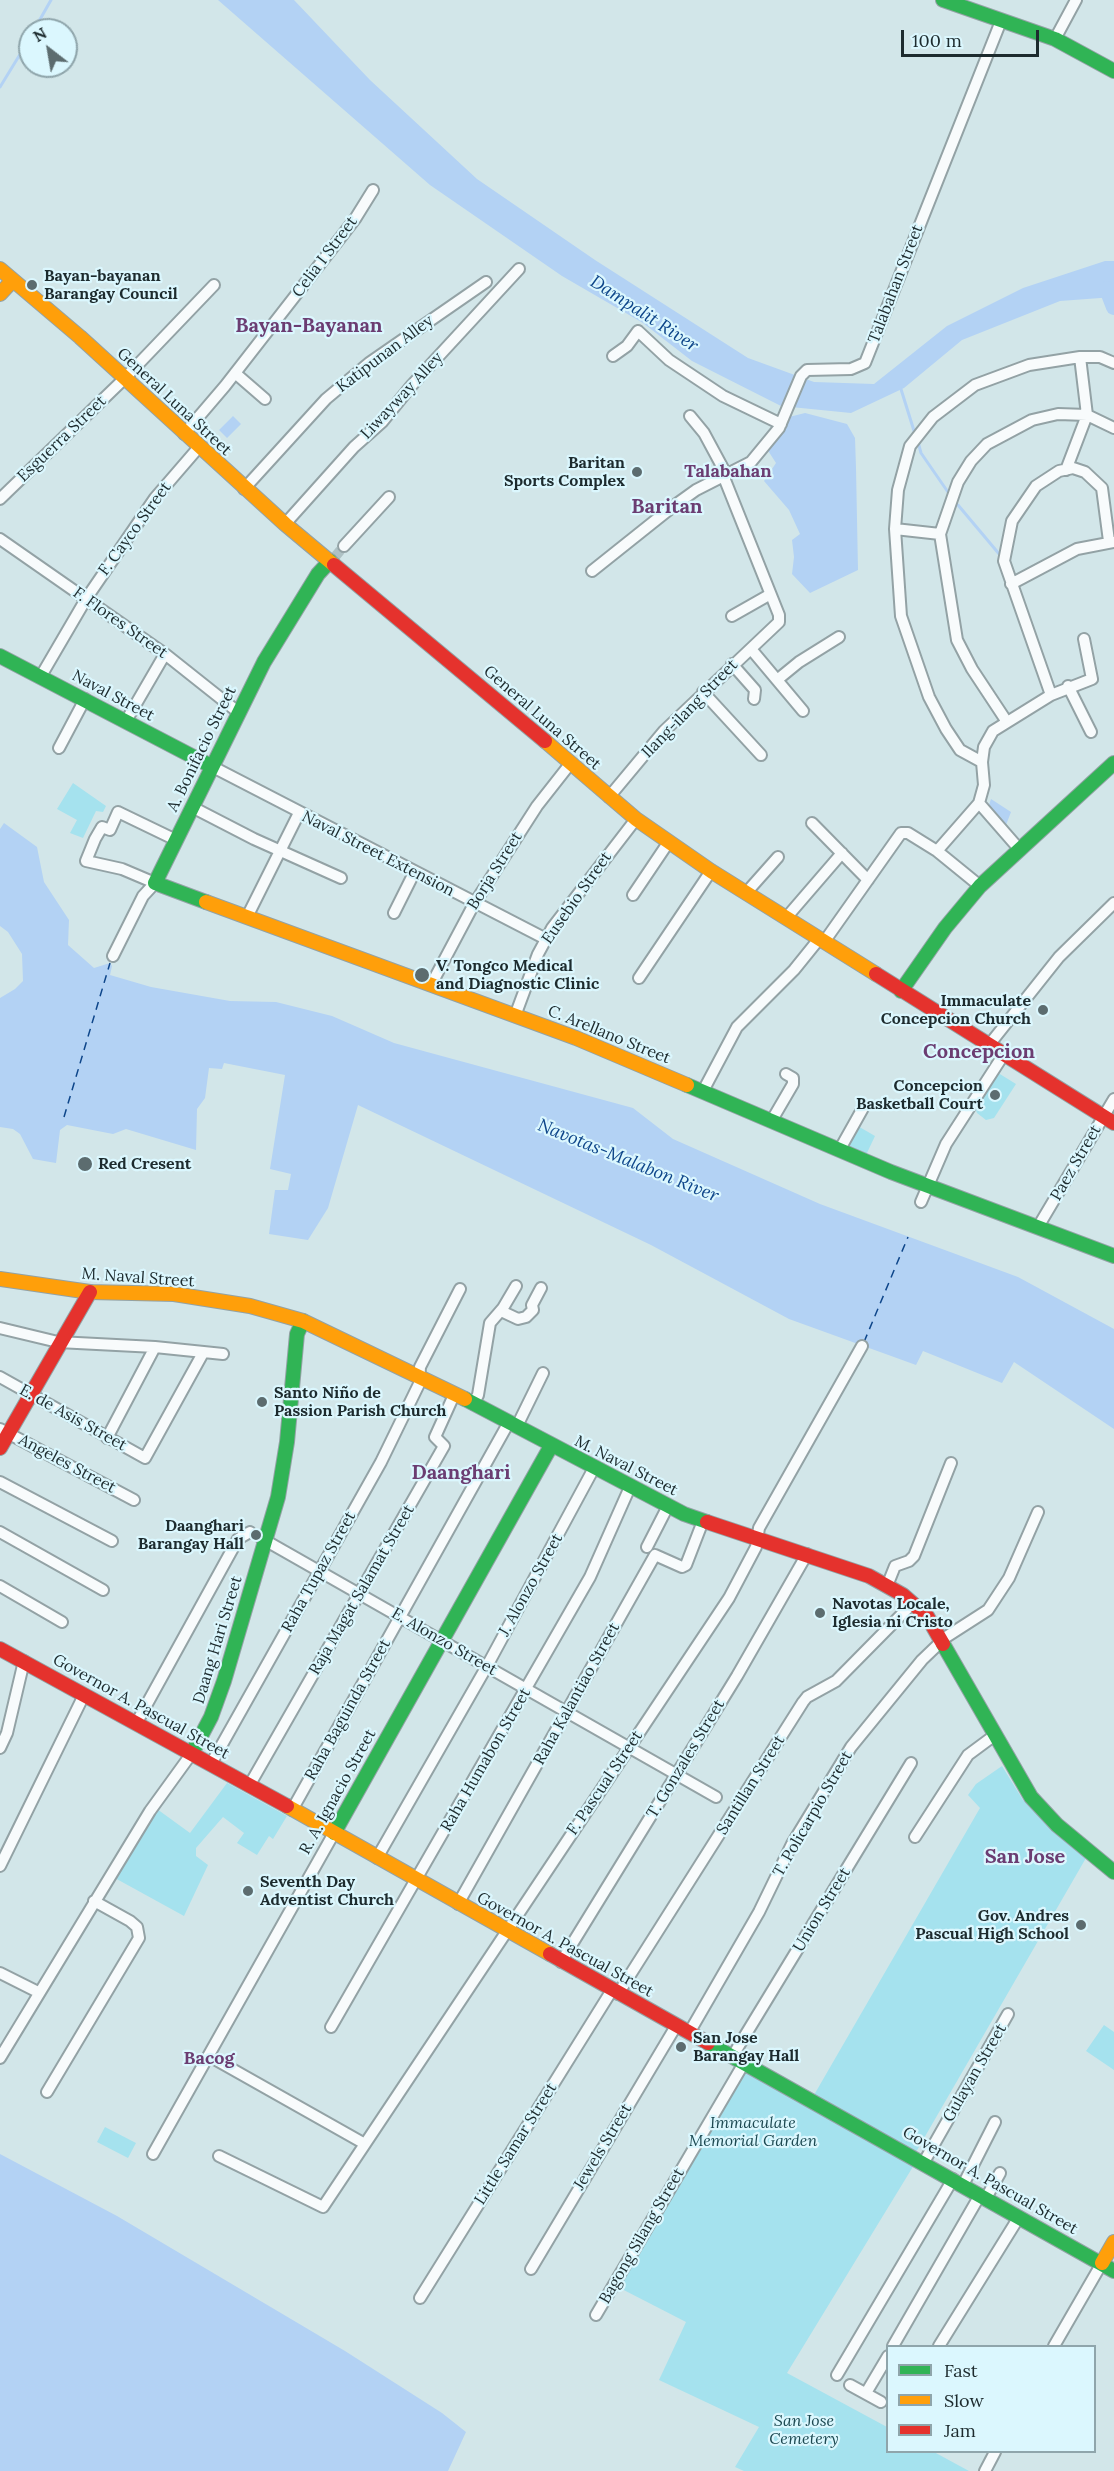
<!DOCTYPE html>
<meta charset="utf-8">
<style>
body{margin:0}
#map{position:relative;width:1114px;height:2471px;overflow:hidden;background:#d2e6e9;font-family:Lora,serif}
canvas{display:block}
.legend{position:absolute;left:886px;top:2345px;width:210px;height:108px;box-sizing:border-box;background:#dbf7fe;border:2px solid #8fa5ab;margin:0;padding:8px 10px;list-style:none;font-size:18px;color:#1d2b2e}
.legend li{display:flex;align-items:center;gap:12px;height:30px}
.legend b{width:30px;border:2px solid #8fa5ab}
.north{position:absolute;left:18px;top:18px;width:60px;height:60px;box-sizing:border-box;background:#dbf7fe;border:2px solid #8fa5ab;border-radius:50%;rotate:329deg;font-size:16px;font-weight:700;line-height:24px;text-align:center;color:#1d2b2e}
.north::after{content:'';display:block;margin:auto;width:21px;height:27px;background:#5c6c6f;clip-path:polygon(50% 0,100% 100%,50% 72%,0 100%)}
.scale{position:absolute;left:901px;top:30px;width:138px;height:27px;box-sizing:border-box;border:3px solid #1d2b2e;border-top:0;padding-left:8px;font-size:18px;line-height:21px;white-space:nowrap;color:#1d2b2e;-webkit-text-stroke:4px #dbf7fe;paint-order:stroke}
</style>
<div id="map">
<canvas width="1114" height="2471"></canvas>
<ul class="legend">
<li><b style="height:8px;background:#30b455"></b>Fast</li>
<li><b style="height:8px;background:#ff9f0a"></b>Slow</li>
<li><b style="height:8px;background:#e5322d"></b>Jam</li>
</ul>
<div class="north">N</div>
<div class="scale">100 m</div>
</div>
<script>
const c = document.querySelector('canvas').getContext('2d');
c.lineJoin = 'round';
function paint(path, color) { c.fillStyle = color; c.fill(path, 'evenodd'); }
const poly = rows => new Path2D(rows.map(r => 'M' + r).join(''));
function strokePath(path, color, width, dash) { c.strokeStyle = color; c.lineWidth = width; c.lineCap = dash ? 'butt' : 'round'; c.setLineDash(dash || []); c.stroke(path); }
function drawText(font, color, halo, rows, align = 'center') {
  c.font = font + ' Lora,serif'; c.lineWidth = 4.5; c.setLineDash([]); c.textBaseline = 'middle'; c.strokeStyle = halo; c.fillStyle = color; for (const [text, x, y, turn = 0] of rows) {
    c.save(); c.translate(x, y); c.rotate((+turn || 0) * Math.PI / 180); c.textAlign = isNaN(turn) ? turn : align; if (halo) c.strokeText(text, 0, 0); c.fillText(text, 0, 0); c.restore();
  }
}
const green = poly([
 [73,783,106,806,103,812,96,811,83,838,70,833,77,820,57,809],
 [995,1071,1016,1084,994,1118,986,1120,977,1113,975,1107],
 [856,1125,875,1136,866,1155,846,1146],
 [1002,1766,1023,1800,1086,1858,916,2152,814,2095,980,1808,968,1795,976,1784],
 [227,1783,287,1816,273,1839,269,1836,257,1855,237,1843,244,1833,223,1817,196,1848,196,1856,208,1865,184,1916,113,1877,157,1809,190,1833],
 [1104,2025,1114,2032,1114,2070,1086,2051],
 [744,2067,914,2165,787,2373,887,2427,888,2452,934,2452,969,2471,744,2471,735,2467,759,2427,659,2380,686,2322,614,2285],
 [105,2127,136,2143,128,2158,97,2142]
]);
const water = poly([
 [218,0,294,0,370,80,477,179,595,260,748,358,814,382,874,384,947,326,1023,288,1105,261,1114,261,1114,297,1060,301,962,340,904,388,851,413,781,406,692,361,643,323,562,276,430,185],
 [805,413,847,424,855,438,856,468,858,570,810,593,792,574,794,557,792,540,800,534,789,510,764,481,776,463,767,449,789,417],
 [233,416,241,424,227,438,219,430],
 [991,799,1011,812,1006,825,989,805],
 [4,823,37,847,44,882,69,920,68,945,94,968,110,963,112,966,110,975,151,987,230,1001,276,1002,332,1016,394,1043,633,1108,673,1139,820,1204,1018,1277,1114,1329,1114,1429,1014,1362,1002,1383,923,1351,916,1365,789,1319,651,1245,358,1105,328,1208,308,1240,269,1234,275,1190,288,1190,291,1174,270,1169,285,1075,224,1063,222,1069,209,1068,205,1098,197,1109,196,1150,126,1129,113,1134,67,1125,60,1130,56,1163,33,1159,20,1134,13,1129,0,1127,0,998,15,989,23,981,22,954,8,932,0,926,0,829],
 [0,2154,117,2216,345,2351,442,2413,466,2432,448,2471,0,2471]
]);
const stream = poly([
 [34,30,51,0],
 [0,87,30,38],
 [900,386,915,434],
 [918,442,921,453,950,495],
 [958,505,1000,555]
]);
const river = poly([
 [1107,289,1114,307]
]);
const ferry = poly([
 [64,1117,110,963],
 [864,1342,908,1237]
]);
const streetTunnel = poly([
 [334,558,344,546]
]);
const street = poly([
 [1055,39,1076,0],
 [613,356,627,346,638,331,669,360,723,396,781,424],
 [235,373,265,399],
 [184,434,225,386,355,219,373,190],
 [1066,470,1087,415,1080,357],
 [244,489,326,399,369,363,486,282],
 [0,499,124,379,214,285],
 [285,524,354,447,382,422,412,385,519,269],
 [895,529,940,534],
 [940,534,958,482,971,461,987,444,1032,420,1058,414,1087,415,1114,428],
 [940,534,957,640,972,669,1007,722],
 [0,539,165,654,238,712],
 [344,546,389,497],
 [592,571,671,508,696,490,751,462,779,428,801,376,807,370,851,369,865,363,1001,21],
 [1011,584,1077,549,1114,542],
 [732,616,769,595],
 [751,649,803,711],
 [732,664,755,690,754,699],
 [41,676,86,599,155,498,199,447],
 [777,680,799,662,839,637],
 [1068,686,1091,732],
 [703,692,761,755],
 [1051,695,1092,679,1084,639],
 [126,721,165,654],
 [59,748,85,699],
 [982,762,960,750,946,729,929,697,901,616,895,529,898,490,910,446,933,417,975,385,1029,365,1080,357,1100,357,1114,363],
 [211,766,546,939],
 [609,797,664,731,779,622,779,615,725,480,725,472,704,433,690,416],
 [979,803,1020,850],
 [192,807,254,839,341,878],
 [812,823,868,880],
 [937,851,979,803,984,785,982,762,984,747,993,731,1051,695,1004,561,1012,521,1036,486,1059,471,1073,468,1085,472,1102,488,1109,541],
 [746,893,778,857],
 [633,895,668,843],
 [394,913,414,873],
 [247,917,299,813],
 [786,918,842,853],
 [824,942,901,833,908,833,937,851,980,886],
 [113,956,143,896,155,883,122,869,86,861,95,839,102,827,110,830,118,812,176,840],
 [639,978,711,871],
 [431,985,474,904,537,806,570,764],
 [515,1016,538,954,552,928,636,819],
 [989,1045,1059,957,1114,903],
 [703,1091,737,1027,794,970,819,939],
 [772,1120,793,1084,793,1078,786,1074],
 [840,1149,863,1108],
 [921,1202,946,1144,1004,1054],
 [1038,1227,1114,1099],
 [501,1311,518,1319,526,1317,533,1310,532,1305,541,1288],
 [0,1328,58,1342,155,1347,223,1354],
 [0,1377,145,1458,203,1353],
 [473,1404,478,1395,490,1323,503,1308,516,1286],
 [517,1426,543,1373],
 [0,1429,134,1500],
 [107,1438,155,1347],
 [0,1482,112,1541],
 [0,1532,103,1590],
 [261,1538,716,1797],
 [647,1547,668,1506],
 [0,1586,62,1622],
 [887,1586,895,1566,909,1561,914,1556,951,1463],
 [137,1722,238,1539,250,1532],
 [0,1748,7,1733,24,1661],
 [211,1764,381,1462,419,1384,420,1367,460,1289],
 [249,1786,444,1446,435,1437,454,1395],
 [292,1810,509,1422],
 [915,1837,968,1755,995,1735],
 [377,1858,487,1666,594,1468],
 [0,1866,84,1695],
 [458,1904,655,1555,682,1567,686,1565,703,1521],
 [561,1962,737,1676,807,1554],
 [0,1973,38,1992],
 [618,1994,803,1702,807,1697,836,1681,913,1603],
 [331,2027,590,1577,630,1487],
 [689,2033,759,1912,792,1844,851,1747,922,1660,946,1637,988,1610,1009,1578,1038,1512],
 [209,2056,365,2144],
 [732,2057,911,1763],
 [0,2058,150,1811,192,1753],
 [47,2092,139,1938,137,1927,130,1921,94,1901],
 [153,2154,334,1833],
 [219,2156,323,2207,729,1598,756,1547,759,1528,862,1346],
 [924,2162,1008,2014],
 [963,2185,995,2122],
 [986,2198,1000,2173],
 [531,2269,676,2026],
 [420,2298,612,1990],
 [596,2315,744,2063],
 [893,2346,980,2195],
 [939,2346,1019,2217],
 [1054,2346,1102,2263],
 [837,2375,953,2179],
 [850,2385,881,2402],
 [866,2393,888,2356],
 [985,2471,995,2452]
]);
const fast = poly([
 [943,0,1055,39,1114,71],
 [0,656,211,766],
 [206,902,155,883,264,662,318,574,330,561],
 [901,991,945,928,980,886,1114,763],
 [687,1085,891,1172,1114,1256],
 [465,1399,684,1514,707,1522],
 [943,1644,1031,1797,1057,1825,1114,1872],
 [192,1753,211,1717,224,1681,278,1497,287,1442,297,1334,303,1321],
 [334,1833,551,1446],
 [708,2043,1114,2271]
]);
const slow = poly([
 [0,269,80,337,285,524,334,565],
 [0,294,13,280],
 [545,741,636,819,711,871,876,974],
 [206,902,576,1038,687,1085],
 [0,1279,90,1292,174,1294,250,1306,303,1321,465,1399],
 [287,1806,550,1954],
 [1102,2263,1114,2242]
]);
const jam = poly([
 [334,565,545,741],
 [876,974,1114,1123],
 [0,1448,90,1292],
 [707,1522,869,1576,903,1595,927,1616,943,1644],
 [0,1649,287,1806],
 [550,1954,708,2043]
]);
const markers = [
 [32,285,6,"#5c6c6f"],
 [637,472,6,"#5c6c6f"],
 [422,975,8,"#5c6c6f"],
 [1043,1010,6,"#5c6c6f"],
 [995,1095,6,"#5c6c6f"],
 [85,1164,8,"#5c6c6f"],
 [262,1402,6,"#5c6c6f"],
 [256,1535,6,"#5c6c6f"],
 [820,1613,6,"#5c6c6f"],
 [248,1891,6,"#5c6c6f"],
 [1081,1925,6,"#5c6c6f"],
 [681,2047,6,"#5c6c6f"]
];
const streetNames = [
 ["Celia I Street",325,257,-53],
 ["Talabahan Street",896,284,-69],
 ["Katipunan Alley",385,354,-37],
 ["Liwayway Alley",402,396,-47],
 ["General Luna Street",174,402,43],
 ["Esguerra Street",62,439,-44],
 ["F. Cayco Street",135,529,-54],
 ["F. Flores Street",120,623,35],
 ["Naval Street",113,696,28],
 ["Ilang-ilang Street",690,709,-46],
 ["General Luna Street",542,718,41],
 ["A. Bonifacio Street",202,749,-64],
 ["Naval Street Extension",378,854,27],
 ["Borja Street",495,871,-58],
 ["Eusebio Street",577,898,-55],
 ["C. Arellano Street",609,1035,22],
 ["Paez Street",1076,1163,-60],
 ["M. Naval Street",138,1278,4],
 ["E. de Asis Street",73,1418,29],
 ["Angeles Street",67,1464,28],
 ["M. Naval Street",626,1466,27],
 ["Raha Tupaz Street",319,1572,-61],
 ["J. Alonzo Street",531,1585,-61],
 ["Raja Magat Salamat Street",362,1590,-60],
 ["Daang Hari Street",218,1640,-73],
 ["E. Alonzo Street",444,1642,30],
 ["Raha Kalantiao Street",577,1694,-61],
 ["Governor A. Pascual Street",141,1707,29],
 ["Raha Baguinda Street",348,1710,-61],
 ["T. Gonzales Street",686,1759,-59],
 ["Raha Humabon Street",486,1760,-60],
 ["F. Pascual Street",605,1783,-56],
 ["Santillan Street",751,1785,-58],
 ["R. A. Ignacio Street",338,1792,-61],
 ["T. Policarpio Street",813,1814,-60],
 ["Union Street",822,1910,-59],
 ["Governor A. Pascual Street",565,1945,29],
 ["Gulayan Street",975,2073,-60],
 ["Little Samar Street",516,2144,-58],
 ["Jewels Street",603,2147,-59],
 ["Governor A. Pascual Street",990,2181,30],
 ["Bagong Silang Street",642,2236,-60]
];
const poiNames = [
 ["Bayan-bayanan",44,276],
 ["Barangay Council",44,294],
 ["Baritan",625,463,"right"],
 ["Sports Complex",625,481,"right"],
 ["V. Tongco Medical",436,966],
 ["and Diagnostic Clinic",436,984],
 ["Immaculate",1031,1001,"right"],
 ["Concepcion Church",1031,1019,"right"],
 ["Concepcion",983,1086,"right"],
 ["Basketball Court",983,1104,"right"],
 ["Red Cresent",98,1164],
 ["Santo Niño de",274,1393],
 ["Passion Parish Church",274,1411],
 ["Daanghari",244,1526,"right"],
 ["Barangay Hall",244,1544,"right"],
 ["Navotas Locale,",832,1604],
 ["Iglesia ni Cristo",832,1622],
 ["Seventh Day",260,1882],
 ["Adventist Church",260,1900],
 ["Gov. Andres",1069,1916,"right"],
 ["Pascual High School",1069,1934,"right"],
 ["San Jose",693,2038],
 ["Barangay Hall",693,2056]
];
const parkNames = [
 ["Immaculate",753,2123],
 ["Memorial Garden",753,2141],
 ["San Jose",804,2421],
 ["Cemetery",804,2439]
];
const waterNames = [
 ["Dampalit River",644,314,33],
 ["Navotas-Malabon River",628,1161,22]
];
const neighbourhoodNames = [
 ["Talabahan",728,472],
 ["Bacog",209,2059]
];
const quarterNames = [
 ["Bayan-Bayanan",309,326],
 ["Baritan",667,507],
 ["Concepcion",979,1052],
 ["Daanghari",461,1473],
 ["San Jose",1025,1857]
];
paint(green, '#a5e2ee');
paint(water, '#b3d2f4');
strokePath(stream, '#b3d2f4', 3);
strokePath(river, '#b3d2f4', 16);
strokePath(ferry, '#0e468a', 1.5, [8, 6]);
strokePath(streetTunnel, '#aec1c4', 10, [10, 5]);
strokePath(street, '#93a2a5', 14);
strokePath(fast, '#93a2a5', 16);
strokePath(slow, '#93a2a5', 16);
strokePath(jam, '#93a2a5', 16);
strokePath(street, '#f8fbfc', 10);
strokePath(fast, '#30b455', 14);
strokePath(slow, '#ff9f0a', 14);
strokePath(jam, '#e5322d', 14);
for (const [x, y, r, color] of markers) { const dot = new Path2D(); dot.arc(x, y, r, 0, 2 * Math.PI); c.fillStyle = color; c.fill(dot); strokePath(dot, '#dbf7fe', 2); }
drawText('16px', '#1d2b2e', '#dbf7fe', streetNames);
drawText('bold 16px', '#1d2b2e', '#dbf7fe', poiNames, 'left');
drawText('italic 16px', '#1b4851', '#dbf7fe', parkNames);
drawText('italic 18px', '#0e468a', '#dbf7fe', waterNames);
drawText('bold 18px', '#6b3d72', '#dbf7fe', neighbourhoodNames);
drawText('bold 20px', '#6b3d72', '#dbf7fe', quarterNames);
</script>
